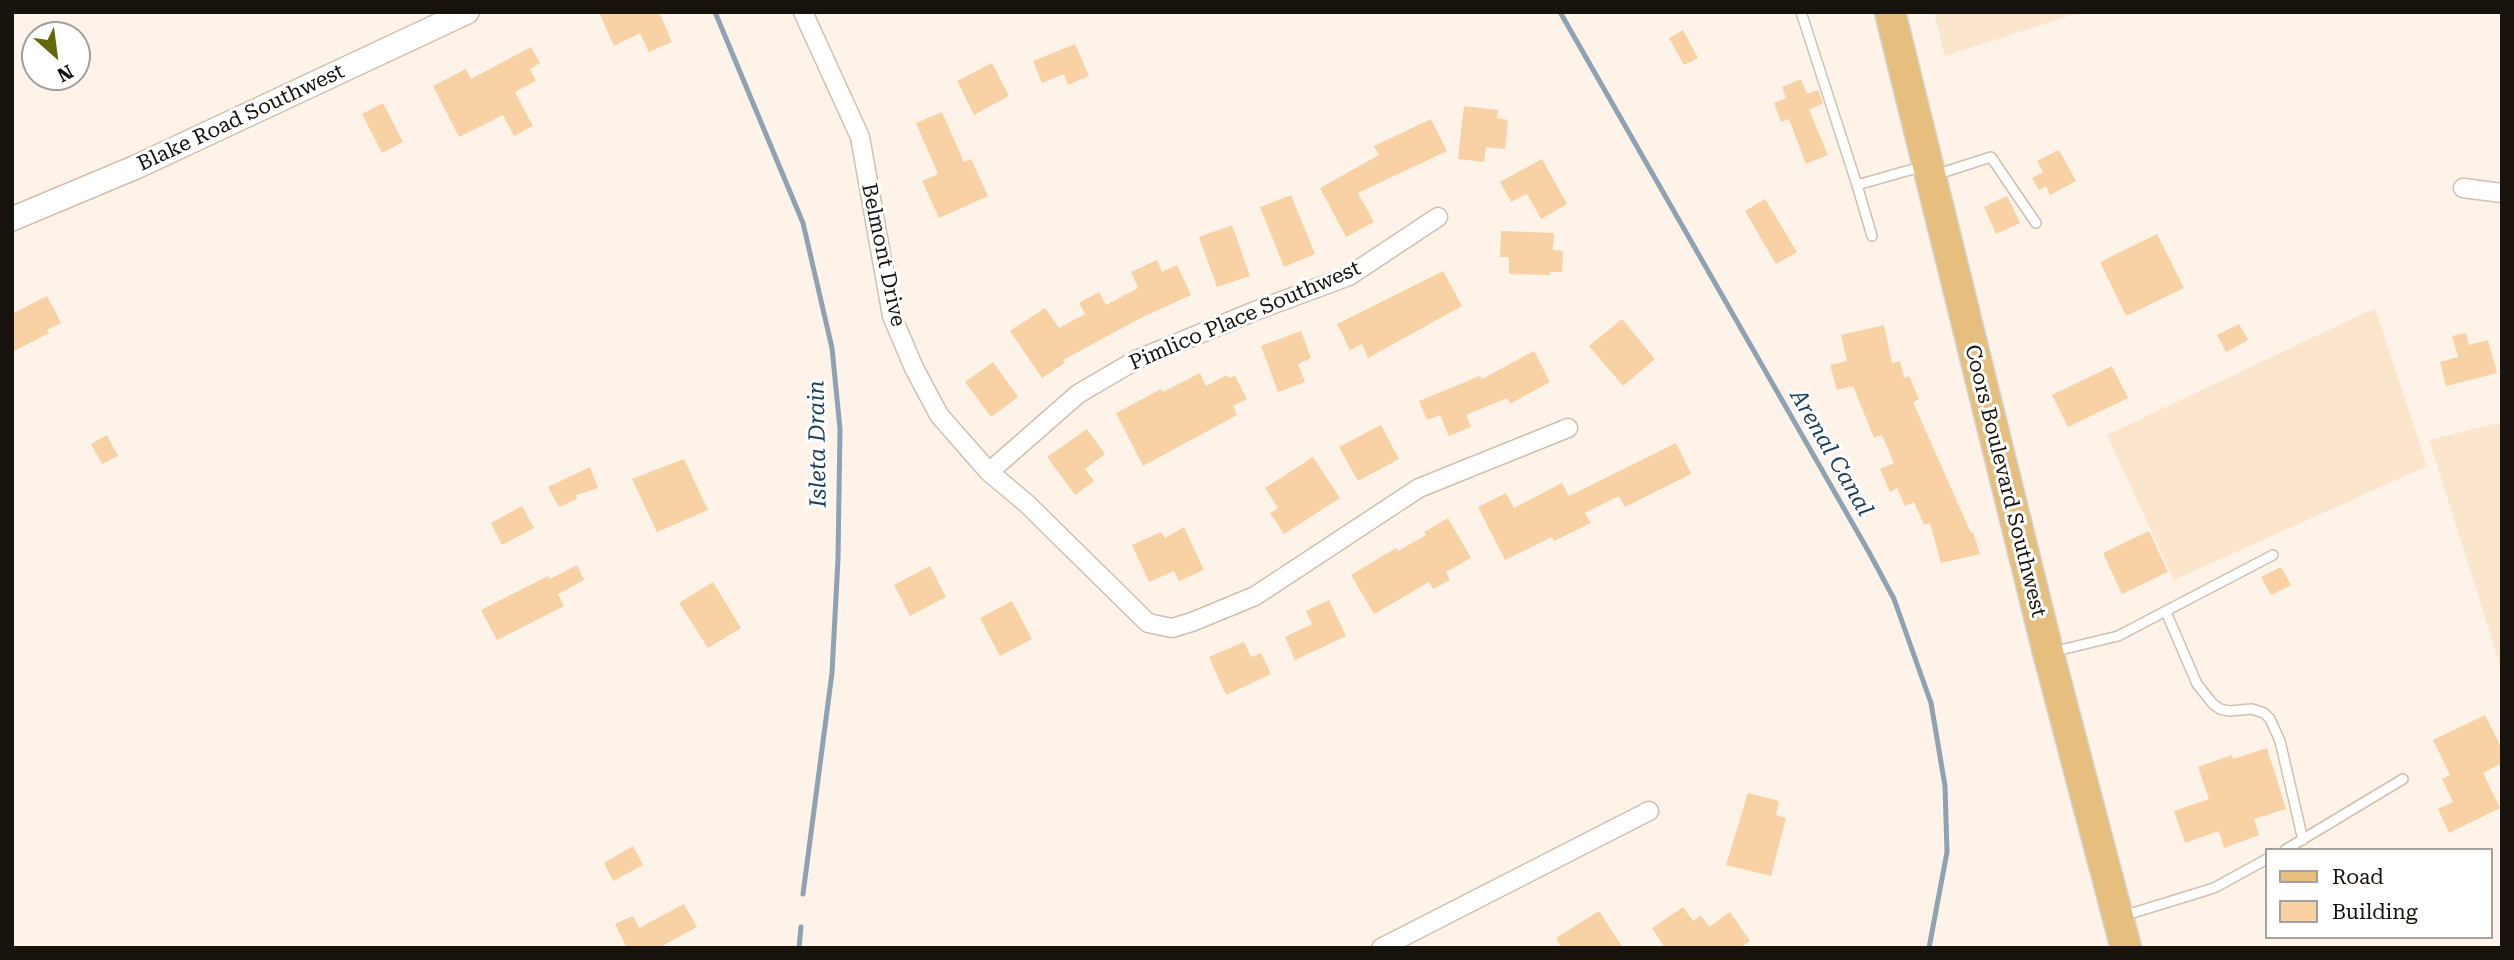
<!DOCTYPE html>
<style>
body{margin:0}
#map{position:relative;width:2514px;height:960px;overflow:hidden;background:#fdf3e8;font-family:"Roboto Serif",serif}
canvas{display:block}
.frame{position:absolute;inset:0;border:14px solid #18120c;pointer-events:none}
.legend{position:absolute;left:2265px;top:848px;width:228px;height:91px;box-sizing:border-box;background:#fff;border:2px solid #a3a09e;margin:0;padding:9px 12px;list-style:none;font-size:21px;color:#18120c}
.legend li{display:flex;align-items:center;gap:14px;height:35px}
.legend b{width:35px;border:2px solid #a3a09e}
.north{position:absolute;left:21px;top:21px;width:70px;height:70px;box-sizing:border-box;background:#fff;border:2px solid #a3a09e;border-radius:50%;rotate:152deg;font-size:19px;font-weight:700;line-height:28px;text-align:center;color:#18120c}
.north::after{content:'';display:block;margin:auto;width:24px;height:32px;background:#636909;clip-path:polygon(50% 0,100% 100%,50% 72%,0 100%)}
</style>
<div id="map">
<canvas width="2514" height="960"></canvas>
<div class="frame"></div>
<ul class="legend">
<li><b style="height:9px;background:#e6bf7f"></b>Road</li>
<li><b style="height:19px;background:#f8d1a4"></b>Building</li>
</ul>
<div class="north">N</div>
</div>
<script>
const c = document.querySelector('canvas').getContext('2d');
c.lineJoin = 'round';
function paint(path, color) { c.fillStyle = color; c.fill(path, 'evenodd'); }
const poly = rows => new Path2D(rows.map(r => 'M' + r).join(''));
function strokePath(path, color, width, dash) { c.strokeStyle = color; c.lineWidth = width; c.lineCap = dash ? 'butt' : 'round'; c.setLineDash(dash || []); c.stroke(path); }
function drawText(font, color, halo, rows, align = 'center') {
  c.font = font + ' "Roboto Serif",serif'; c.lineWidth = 6; c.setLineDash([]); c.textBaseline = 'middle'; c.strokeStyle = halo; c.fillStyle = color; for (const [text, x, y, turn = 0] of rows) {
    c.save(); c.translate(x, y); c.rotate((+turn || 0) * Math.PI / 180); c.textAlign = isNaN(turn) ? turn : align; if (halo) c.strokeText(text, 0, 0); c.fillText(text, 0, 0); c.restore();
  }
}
const built = poly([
 [1934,12,2081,12,1945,56],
 [2375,308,2427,466,2174,580,2107,435],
 [2502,422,2502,671,2429,440]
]);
const stream = poly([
 [715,12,803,223,832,348,840,429,838,559,832,673,803,894],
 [1560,12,1870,554,1894,599,1931,703,1945,786,1947,852,1929,948],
 [799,948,801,927]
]);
const building = poly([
 [599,12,659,12,672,42,649,52,640,33,614,46],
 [1683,30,1698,58,1684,65,1669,38],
 [1075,44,1089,76,1068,85,1064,74,1042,83,1033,61],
 [531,47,540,63,530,69,536,81,515,92,533,126,514,136,503,115,459,137,433,86,466,69,471,79],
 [992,63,1009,96,974,115,957,81],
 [1801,79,1807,94,1818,90,1823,103,1809,110,1828,155,1806,164,1789,119,1781,122,1774,103,1786,98,1782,87],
 [383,103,403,142,382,153,362,114],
 [1464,106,1498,110,1497,118,1508,120,1505,149,1486,147,1484,162,1458,159],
 [942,112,964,162,971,159,988,196,939,218,922,181,938,174,916,123],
 [1431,119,1447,151,1358,193,1374,222,1346,237,1320,188,1379,155,1374,146],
 [2059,150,2076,181,2050,195,2046,186,2039,190,2032,178,2043,172,2037,161],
 [1542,159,1567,204,1541,219,1527,194,1511,202,1500,182],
 [1291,195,1315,254,1284,267,1260,207],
 [2007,196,2020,223,1996,234,1984,207],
 [1765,199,1797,252,1776,264,1745,211],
 [1232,225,1250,276,1217,287,1199,237],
 [1501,231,1554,233,1553,250,1563,251,1562,272,1550,272,1550,275,1509,274,1509,257,1500,257],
 [2157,234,2184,288,2126,316,2100,262],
 [1157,260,1162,272,1177,265,1191,295,1141,318,1063,360,1065,363,1042,378,1010,331,1045,308,1059,328,1085,314,1079,303,1099,292,1106,305,1138,288,1131,272],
 [1443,271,1462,306,1368,358,1362,344,1350,350,1337,324],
 [47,296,61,323,47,330,49,333,12,352,12,314],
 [1622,319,1655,359,1623,386,1589,346],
 [2239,324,2248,340,2226,352,2217,335],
 [1884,325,1892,363,1900,361,1904,378,1909,376,1919,399,1913,402,1971,533,1973,532,1980,554,1941,563,1930,523,1924,525,1914,502,1905,506,1897,488,1890,492,1880,469,1894,463,1882,435,1874,438,1853,386,1837,390,1830,365,1847,361,1841,335],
 [1301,331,1311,358,1298,364,1305,382,1278,392,1261,346],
 [2466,333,2469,345,2488,340,2497,373,2446,386,2440,362,2458,357,2452,336],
 [1534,351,1550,382,1510,404,1507,398,1466,415,1471,427,1449,436,1440,415,1427,420,1419,401,1480,376,1482,379],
 [993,362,1018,397,991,417,965,382],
 [2112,366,2128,398,2068,427,2052,395],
 [1200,373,1206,386,1227,375,1229,378,1235,376,1247,399,1233,406,1237,415,1143,466,1116,413,1161,389,1163,392],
 [1381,425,1399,459,1358,481,1339,447],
 [1087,429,1105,454,1085,469,1094,481,1075,495,1047,457],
 [107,435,118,456,102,464,91,444],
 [1676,443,1691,474,1625,507,1619,496,1585,513,1591,523,1554,541,1552,537,1505,560,1478,507,1506,493,1514,508,1562,483,1569,496],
 [1313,457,1340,498,1284,534,1270,513,1278,508,1265,488],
 [684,459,708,510,657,532,632,479],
 [590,467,598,488,576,495,577,499,559,507,548,487],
 [522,506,534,528,502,545,491,523],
 [1448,518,1471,558,1446,572,1450,580,1433,589,1429,582,1374,614,1351,575,1396,548,1398,551,1426,535,1424,532],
 [1184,527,1204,570,1179,581,1174,571,1149,582,1132,545,1161,532,1165,538],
 [2149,531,2168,572,2122,594,2103,553],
 [577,565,584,580,558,594,564,606,497,640,481,610,548,576,550,579],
 [930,566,946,597,910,616,894,585],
 [2281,567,2291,585,2271,595,2261,577],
 [713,582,741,628,708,648,679,603],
 [1329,600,1346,636,1295,660,1285,637,1312,624,1306,611],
 [1012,601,1032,639,1000,656,980,618],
 [1244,642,1251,657,1261,653,1271,674,1226,695,1209,657],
 [2485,715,2502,749,2502,763,2483,773,2500,808,2449,833,2438,809,2453,802,2442,779,2450,775,2433,740],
 [2267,748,2286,809,2254,819,2259,835,2224,848,2219,831,2185,843,2174,811,2209,799,2198,767,2232,755,2233,759],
 [1748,793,1779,801,1776,815,1786,818,1771,876,1726,865],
 [633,846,643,865,613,881,604,863],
 [684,904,697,927,658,948,627,948,615,924,633,916,639,928],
 [1683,907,1693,921,1701,915,1709,927,1730,912,1750,941,1740,948,1665,948,1652,928],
 [1599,911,1623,948,1562,948,1556,938]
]);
const service = poly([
 [1801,12,1857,185,1924,166],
 [1935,175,1991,157,2036,223],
 [1857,185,1872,236],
 [2166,612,2197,684,2213,704,2220,709,2229,711,2252,709,2264,713,2270,719,2280,741,2303,840],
 [2052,652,2118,636,2273,555],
 [2285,850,2403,779],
 [2123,916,2214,888,2267,859]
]);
const minor = poly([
 [803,12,860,137,892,316,914,368,939,415,989,472,1026,503,1148,623,1172,628,1192,622,1255,596,1419,488,1568,428],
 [2463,188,2502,193],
 [989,472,1078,394,1136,360,1255,311,1349,276,1438,217],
 [1381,948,1649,811]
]);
const tertiary = poly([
 [12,219,136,167,467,12]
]);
const primary = poly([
 [1890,12,2048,652,2126,948]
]);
const streetNames = [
 ["Blake Road Southwest",241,118,-25],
 ["Belmont Drive",883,255,78],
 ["Pimlico Place Southwest",1245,316,-23],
 ["Coors Boulevard Southwest",2005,481,76]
];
const waterNames = [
 ["Isleta Drain",818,444,-91],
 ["Arenal Canal",1831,453,60]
];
paint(built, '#fbe5cd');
strokePath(stream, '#8ea2b2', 5);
paint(building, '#f8d1a4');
strokePath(service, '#d0c0ae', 12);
strokePath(minor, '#d0c0ae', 21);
strokePath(tertiary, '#d0c0ae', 26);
strokePath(primary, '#d5d4d3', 33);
strokePath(service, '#fff', 9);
strokePath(minor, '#fff', 18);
strokePath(tertiary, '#fff', 23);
strokePath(primary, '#e6bf7f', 30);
drawText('21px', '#18120c', '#fff', streetNames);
drawText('italic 23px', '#1c3f59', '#fff', waterNames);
</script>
